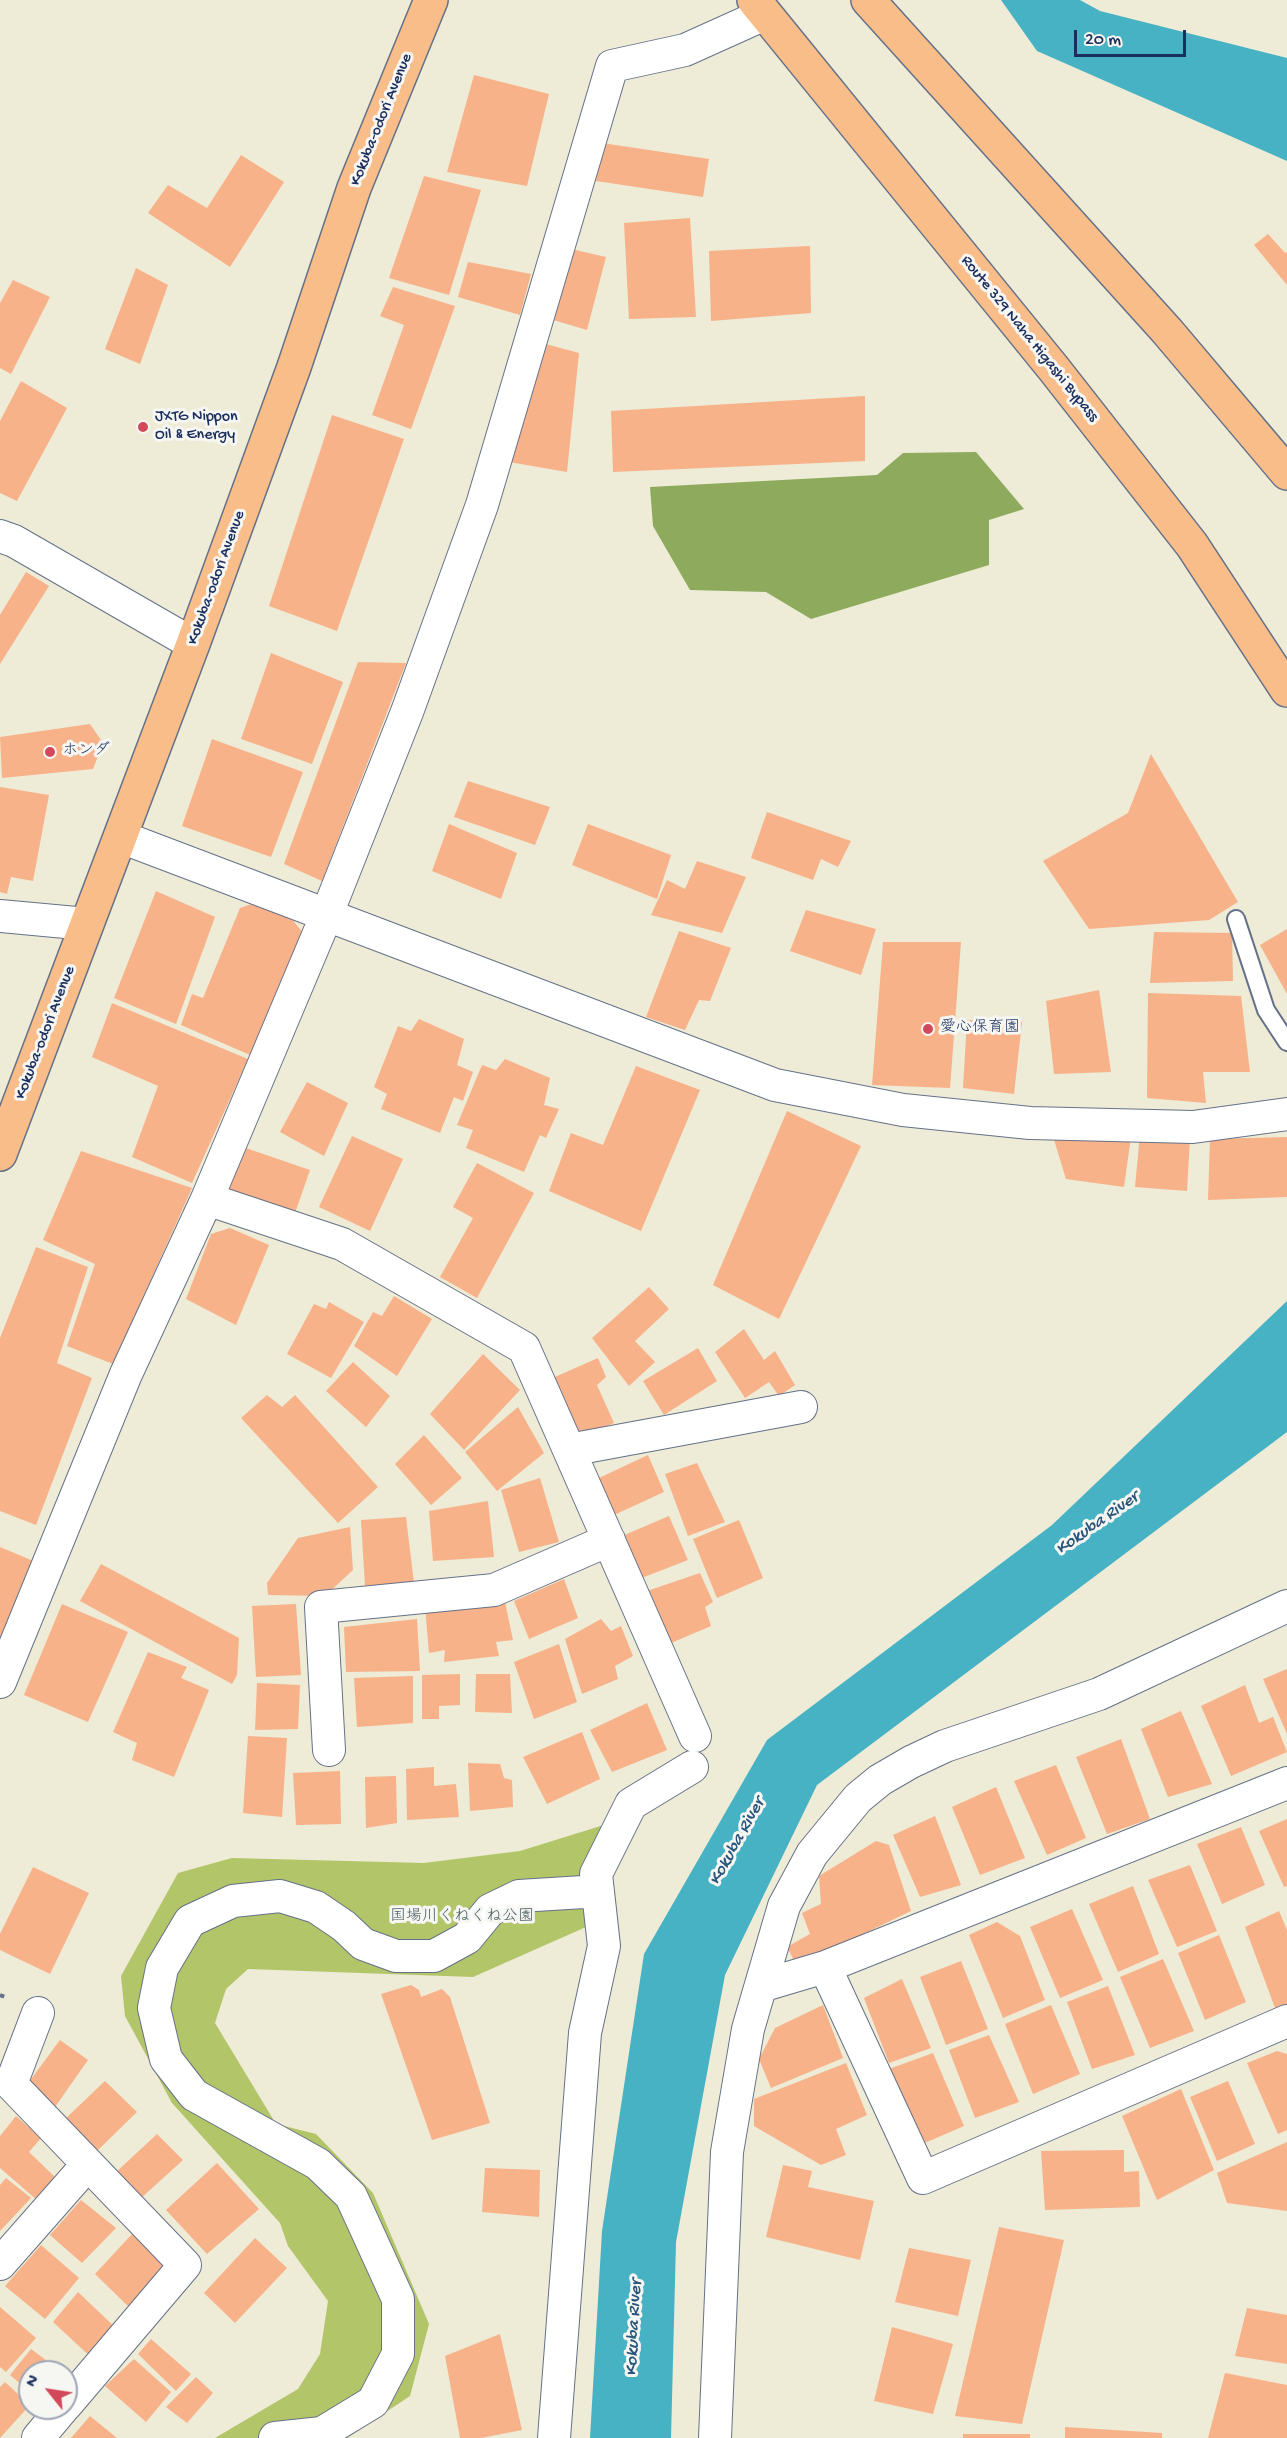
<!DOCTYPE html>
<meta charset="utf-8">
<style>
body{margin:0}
#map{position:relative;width:1287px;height:2438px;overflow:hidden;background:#eeebd6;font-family:"Gochi Hand",sans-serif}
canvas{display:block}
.north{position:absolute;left:18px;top:2360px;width:60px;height:60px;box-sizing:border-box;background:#f6f6f2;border:2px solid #9ea6b7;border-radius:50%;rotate:300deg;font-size:16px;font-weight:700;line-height:24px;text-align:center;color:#1b2f5e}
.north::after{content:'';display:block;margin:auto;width:21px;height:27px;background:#d1495b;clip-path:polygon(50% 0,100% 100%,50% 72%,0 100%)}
.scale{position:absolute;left:1074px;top:30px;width:112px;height:27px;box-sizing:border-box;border:3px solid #1b2f5e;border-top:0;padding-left:8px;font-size:18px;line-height:21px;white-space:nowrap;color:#1b2f5e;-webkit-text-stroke:4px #f6f6f2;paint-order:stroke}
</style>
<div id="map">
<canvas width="1287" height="2438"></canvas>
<div class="north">N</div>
<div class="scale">20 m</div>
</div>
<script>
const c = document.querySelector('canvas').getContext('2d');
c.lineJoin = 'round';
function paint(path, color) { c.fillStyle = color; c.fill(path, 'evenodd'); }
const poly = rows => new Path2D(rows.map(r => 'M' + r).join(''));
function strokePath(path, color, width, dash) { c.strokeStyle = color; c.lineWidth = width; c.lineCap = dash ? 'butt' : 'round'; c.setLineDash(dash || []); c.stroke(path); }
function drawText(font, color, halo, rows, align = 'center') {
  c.font = font + ' "Gochi Hand","Klee One",sans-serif'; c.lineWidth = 6; c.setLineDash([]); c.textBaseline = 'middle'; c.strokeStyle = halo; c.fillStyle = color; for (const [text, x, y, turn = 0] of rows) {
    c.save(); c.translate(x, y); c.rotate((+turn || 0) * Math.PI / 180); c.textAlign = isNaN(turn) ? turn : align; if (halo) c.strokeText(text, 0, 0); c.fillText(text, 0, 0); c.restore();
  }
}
const green = poly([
 [607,1824,583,1868,586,1927,473,1977,248,1969,226,1989,215,2023,276,2124,316,2134,373,2193,429,2324,410,2396,347,2438,215,2438,298,2389,320,2354,328,2301,288,2246,280,2223,172,2103,125,2016,121,1976,178,1873,232,1858,424,1863,520,1851]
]);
const forest = poly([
 [976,452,1024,509,989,520,989,565,811,619,766,592,690,590,653,526,650,487,877,475,903,453]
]);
const water = poly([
 [1001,0,1080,0,1100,11,1287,58,1287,161,1037,51],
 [1287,1301,1287,1432,817,1785,725,1975,676,2242,671,2438,590,2438,602,2231,644,1954,767,1740,1052,1525]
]);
const building = poly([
 [474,75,549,94,527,186,447,172],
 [602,143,709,159,703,197,596,181],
 [241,155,284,182,230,267,148,213,168,185,207,208],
 [424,176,481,190,449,295,389,278],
 [690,218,696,317,629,319,624,223],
 [1268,234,1285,253,1287,252,1287,285,1254,245],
 [810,246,811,313,711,321,709,251],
 [571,249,606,257,587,330,550,319],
 [468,262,531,274,520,315,458,297],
 [136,268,168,285,140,364,105,349],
 [13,280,50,297,11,374,0,368,0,303],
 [393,287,455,306,411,429,372,415,404,325,380,316],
 [542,343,579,353,567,472,509,462],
 [21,381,67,408,17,501,0,493,0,421],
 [865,396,865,461,613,472,611,411],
 [332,415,404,439,337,631,269,606],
 [26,572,49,586,0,664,0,615],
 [271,653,343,682,312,764,241,739],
 [358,662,406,663,322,881,284,864],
 [90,724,103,743,93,769,2,778,0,737],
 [212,739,303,772,271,857,182,826],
 [1151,754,1238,902,1209,920,1089,929,1043,861,1128,813],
 [468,781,550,807,535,845,454,817],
 [0,787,49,795,33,881,11,877,7,894,0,892],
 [767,812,851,841,838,867,821,859,813,880,751,858],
 [449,824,517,853,501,899,432,871],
 [588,824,671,855,657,899,572,865],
 [697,861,746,877,722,933,651,915,667,880,685,889],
 [156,891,215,917,176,1024,114,998],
 [260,901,286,912,304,934,250,1055,181,1025,192,994,203,998,240,908],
 [806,910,876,929,861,975,790,951],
 [1287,929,1287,994,1260,945],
 [679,931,731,948,710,1001,699,1000,685,1030,646,1017],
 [1154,932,1232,933,1233,981,1150,983],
 [883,942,961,942,950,1088,872,1085],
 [1099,990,1111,1072,1054,1074,1046,1001],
 [1148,993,1241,996,1250,1072,1203,1072,1206,1103,1147,1098],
 [112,1003,248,1059,192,1183,132,1157,158,1086,92,1057],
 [419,1019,464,1039,457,1065,473,1072,463,1101,454,1097,440,1133,381,1109,387,1094,374,1087,398,1026,411,1031],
 [967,1020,1022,1022,1014,1094,963,1088],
 [505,1059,550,1078,544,1105,559,1109,546,1138,540,1135,524,1172,466,1148,473,1130,457,1125,482,1065,496,1070],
 [636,1066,700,1090,641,1231,549,1191,571,1133,603,1145],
 [307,1082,348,1103,324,1156,280,1132],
 [787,1111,861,1146,779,1319,713,1285],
 [1051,1130,1131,1137,1124,1187,1066,1179],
 [1140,1134,1190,1138,1187,1191,1135,1187],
 [352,1136,403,1159,370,1231,319,1207],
 [1287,1137,1287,1197,1208,1200,1210,1139],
 [240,1146,310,1170,294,1216,223,1191],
 [81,1151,192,1188,113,1364,67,1346,95,1264,43,1240],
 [477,1163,534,1193,477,1298,440,1277,473,1218,453,1207],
 [230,1228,269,1245,236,1325,186,1299,211,1234],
 [36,1247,88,1267,57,1363,92,1378,36,1525,0,1511,0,1338],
 [649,1287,669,1309,635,1341,655,1362,629,1386,592,1338],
 [394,1296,432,1319,397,1376,354,1346,373,1312,382,1316],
 [329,1302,364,1322,331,1378,287,1354,314,1304,326,1309],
 [744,1329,764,1360,775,1351,795,1385,779,1396,769,1382,745,1398,715,1352],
 [698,1348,717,1381,664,1415,643,1381],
 [483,1354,520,1390,464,1450,430,1414],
 [598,1358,606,1377,597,1385,614,1423,574,1439,548,1380],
 [353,1362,390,1396,366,1427,326,1391],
 [267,1395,282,1407,295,1395,378,1487,338,1523,241,1418],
 [518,1407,544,1453,497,1491,465,1452],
 [424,1435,462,1478,431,1505,395,1464],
 [648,1455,664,1492,614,1515,599,1478],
 [697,1463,725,1522,688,1536,665,1474],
 [540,1478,559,1542,519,1552,501,1490],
 [488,1501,494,1557,433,1561,429,1511],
 [669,1516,688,1560,639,1579,622,1536],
 [406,1517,414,1583,365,1586,361,1520],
 [739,1520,763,1578,717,1598,693,1539],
 [350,1527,353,1570,325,1596,268,1595,267,1583,298,1538],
 [0,1547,38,1563,0,1652],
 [101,1564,239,1638,237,1675,232,1684,80,1601],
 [700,1573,713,1602,705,1607,711,1626,664,1646,641,1593],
 [564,1579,578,1618,529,1639,514,1601],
 [505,1602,513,1640,496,1642,499,1656,444,1662,445,1650,429,1653,425,1607],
 [62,1604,128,1632,88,1722,24,1695],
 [296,1604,301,1675,256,1677,252,1606],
 [417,1619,420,1671,346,1672,344,1627],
 [601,1619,611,1631,621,1626,633,1656,615,1666,618,1679,582,1694,565,1639],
 [559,1644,577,1702,534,1719,514,1662],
 [148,1652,187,1667,181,1678,209,1690,174,1777,132,1760,137,1743,113,1732],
 [1287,1669,1287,1734,1263,1679],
 [460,1674,460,1705,439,1706,439,1719,422,1719,422,1675],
 [476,1674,510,1674,512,1713,475,1712],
 [413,1676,413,1723,357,1727,354,1678],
 [257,1683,300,1685,298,1729,255,1730],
 [1245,1685,1259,1723,1273,1717,1287,1752,1231,1776,1201,1706],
 [647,1703,667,1750,612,1772,590,1730],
 [1181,1711,1212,1784,1168,1797,1141,1729],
 [582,1732,600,1779,547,1804,523,1757],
 [248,1736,287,1738,282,1817,243,1813],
 [1121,1739,1150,1819,1107,1834,1076,1757],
 [468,1763,500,1764,504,1778,512,1780,513,1807,470,1811],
 [1056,1765,1086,1838,1047,1855,1014,1781],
 [434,1767,434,1786,456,1784,459,1817,407,1820,406,1769],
 [340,1771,341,1824,296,1825,293,1773],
 [396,1776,397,1823,366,1828,365,1777],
 [996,1787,1025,1858,980,1875,952,1807],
 [935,1816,961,1885,920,1897,893,1835],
 [1287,1819,1287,1886,1284,1887,1259,1831],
 [1241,1827,1265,1885,1222,1904,1197,1844],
 [876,1841,889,1845,911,1911,797,1966,787,1947,810,1934,802,1913,821,1904,819,1876],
 [1190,1865,1217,1931,1177,1947,1148,1880],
 [33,1867,89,1893,50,1974,0,1950,0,1934],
 [1133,1886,1159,1954,1118,1972,1089,1904],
 [1072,1909,1103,1980,1060,1998,1030,1927],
 [1279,1911,1287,1930,1287,2004,1275,2008,1245,1927],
 [997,1922,1020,1936,1045,2000,1003,2018,969,1935],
 [1219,1935,1246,2002,1205,2020,1178,1953],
 [1163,1959,1194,2031,1150,2048,1120,1977],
 [961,1961,988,2029,946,2045,920,1977],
 [902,1979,931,2048,889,2063,864,1998],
 [411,1985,419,1990,421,1997,442,1989,450,1997,490,2123,432,2140,381,1994],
 [1108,1986,1135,2055,1092,2069,1067,2002],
 [823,2005,843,2058,771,2088,759,2059,775,2028],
 [1051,2005,1080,2074,1033,2094,1005,2024],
 [989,2035,1019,2102,975,2118,949,2050],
 [60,2040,88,2060,55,2107,26,2086],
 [1277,2051,1287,2054,1287,2130,1278,2134,1247,2063],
 [933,2053,964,2126,920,2145,889,2069],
 [846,2063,867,2115,836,2129,846,2155,821,2165,754,2126,754,2099],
 [105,2081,137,2112,96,2152,64,2120],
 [1228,2081,1255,2144,1217,2161,1190,2097],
 [1181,2089,1214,2170,1157,2200,1122,2116],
 [16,2116,41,2138,29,2152,55,2177,37,2200,0,2168,0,2136],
 [157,2134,183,2160,139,2200,114,2174],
 [1287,2142,1287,2211,1227,2203,1217,2173],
 [1124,2150,1124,2172,1139,2171,1140,2207,1045,2210,1041,2151],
 [217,2163,259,2209,207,2254,166,2210],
 [783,2165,812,2171,808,2187,874,2201,860,2260,766,2237],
 [485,2168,540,2170,539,2217,482,2212],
 [6,2178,31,2198,0,2231,0,2185],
 [81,2200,116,2228,82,2263,50,2235],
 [999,2227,1064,2240,1022,2424,955,2416],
 [132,2234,168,2266,131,2309,95,2274],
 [255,2238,287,2268,235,2323,204,2293],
 [41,2245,79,2278,45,2319,5,2286],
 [909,2248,971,2260,958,2316,895,2302],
 [78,2292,120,2332,94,2360,53,2322],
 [0,2307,36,2338,6,2372,0,2367],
 [1247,2308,1287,2315,1287,2364,1235,2356],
 [892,2327,953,2344,933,2414,874,2401],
 [500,2334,522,2430,481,2438,460,2438,445,2356],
 [151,2339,191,2374,176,2391,138,2354],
 [31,2349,62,2372,30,2372,30,2392,10,2375],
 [134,2359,171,2392,146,2422,105,2386],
 [1225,2373,1287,2385,1287,2438,1208,2438],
 [196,2377,213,2393,187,2423,166,2407],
 [5,2382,30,2405,0,2438,0,2387],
 [90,2416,117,2438,71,2438],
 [1065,2427,1162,2433,1162,2438,1065,2438],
 [963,2434,1030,2434,1030,2438,963,2438]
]);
const path = poly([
 [0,1995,8,1998]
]);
const lane = poly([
 [1236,919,1266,1010,1287,1042]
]);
const street = poly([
 [0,536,14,541,193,644],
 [121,837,775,1085,903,1110,1030,1123,1193,1127,1287,1114],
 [0,916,87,924],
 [207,1199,342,1244,524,1348,695,1736],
 [569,1450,801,1407],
 [0,1682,126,1374,207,1199,327,914,407,712,482,505,612,66,685,50,765,14],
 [329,1750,321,1607,494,1590,609,1540],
 [1287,1783,825,1967,923,2178,1287,2021],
 [761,1986,825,1967],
 [38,2013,11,2084,185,2265,66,2405],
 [0,2264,88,2164],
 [38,2438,63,2408],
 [275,2438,322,2433,373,2402,398,2354,398,2299,351,2196,318,2164,194,2095,166,2059,154,2008,162,1968,190,1921,233,1901,280,1896,316,1907,344,1926,363,1944,396,1956,434,1956,467,1938,490,1910,519,1896,584,1892],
 [554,2438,585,2033,604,1946,596,1874,631,1804,692,1767],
 [715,2438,727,2152,748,2029,784,1906,812,1854,858,1798,880,1780,911,1762,945,1746,1099,1694,1287,1606]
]);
const highway = poly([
 [754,0,1054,369,1192,545,1287,690],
 [868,0,1167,331,1287,473],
 [0,1154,193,644,294,367,354,188,431,0]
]);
const markers = [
 [143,427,6,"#d1495b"],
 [50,752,6,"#d1495b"],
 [928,1029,6,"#d1495b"]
];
const streetNames = [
 ["Kokuba-odori Avenue",382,120,-68],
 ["Route 329 Naha Higashi Bypass",1029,339,51],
 ["Kokuba-odori Avenue",217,578,-70],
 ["Kokuba-odori Avenue",46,1033,-69]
];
const poiNames = [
 ["JXTG Nippon",155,418],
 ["Oil & Energy",155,436],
 ["ホンダ",62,752],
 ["愛心保育園",940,1029]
];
const parkNames = [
 ["国場川くねくね公園",462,1918]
];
const waterNames = [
 ["Kokuba River",1098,1524,-35],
 ["Kokuba River",738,1842,-61],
 ["Kokuba River",635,2328,-87]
];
paint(green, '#b2c569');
paint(forest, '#8daa5d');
paint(water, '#46b2c4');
paint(building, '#f7b28a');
strokePath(lane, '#657188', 20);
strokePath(street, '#657188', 34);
strokePath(highway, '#657188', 36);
strokePath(path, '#657188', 4, [4.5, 4.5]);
strokePath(lane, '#fff', 16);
strokePath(street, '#fff', 32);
strokePath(highway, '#f8bd89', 33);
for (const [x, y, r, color] of markers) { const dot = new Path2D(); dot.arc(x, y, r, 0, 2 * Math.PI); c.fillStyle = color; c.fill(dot); strokePath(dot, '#f6f6f2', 2); }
drawText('16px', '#1b2f5e', '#f6f6f2', streetNames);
drawText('16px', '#1b2f5e', '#f6f6f2', poiNames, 'left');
drawText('16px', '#485c61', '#f6f6f2', parkNames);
drawText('italic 18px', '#28567d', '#f6f6f2', waterNames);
</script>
